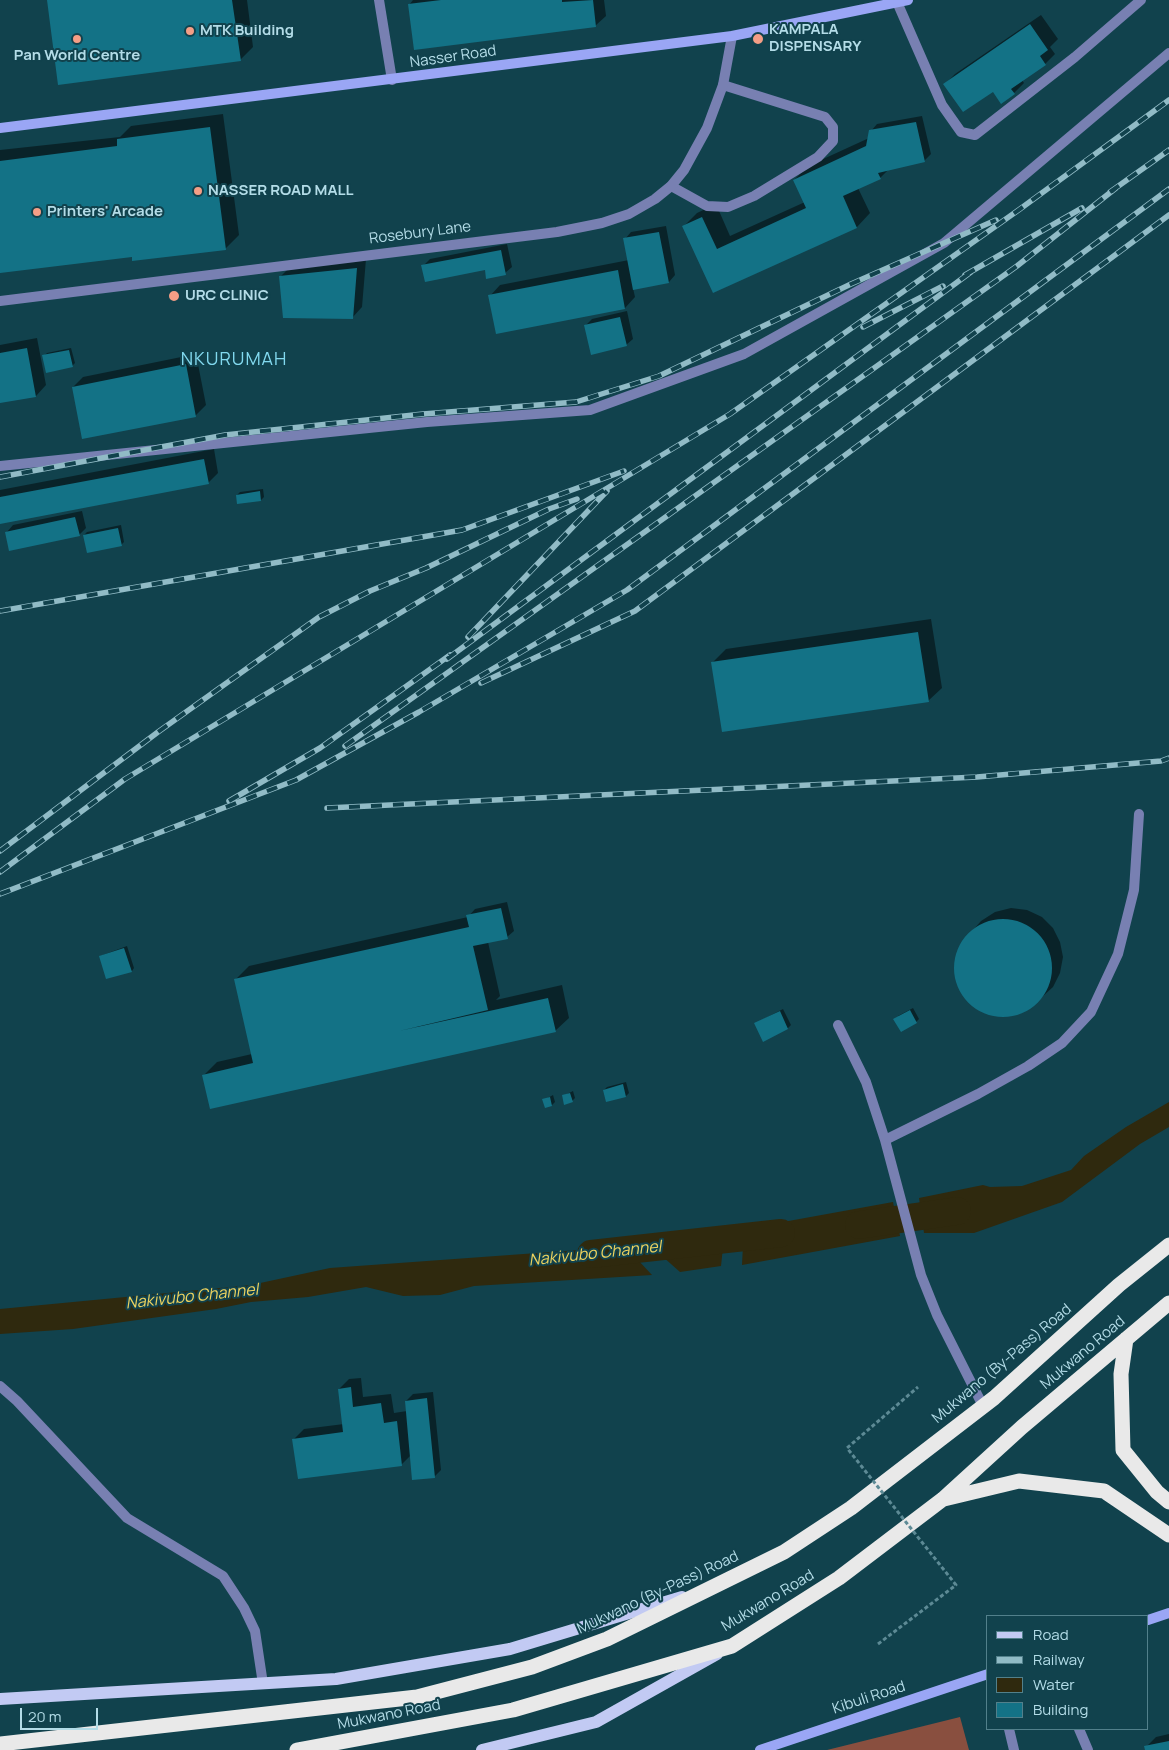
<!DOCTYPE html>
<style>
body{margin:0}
#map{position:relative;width:1169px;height:1750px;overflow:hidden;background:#11424d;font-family:Manrope,sans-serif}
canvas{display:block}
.legend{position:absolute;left:986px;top:1615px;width:162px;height:115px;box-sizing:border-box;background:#11424d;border:1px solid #52808b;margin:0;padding:6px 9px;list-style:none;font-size:15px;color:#b3dce7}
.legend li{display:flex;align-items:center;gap:10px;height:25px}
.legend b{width:25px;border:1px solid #52808b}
.scale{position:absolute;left:20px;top:1708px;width:78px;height:22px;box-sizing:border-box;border:2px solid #b3dce7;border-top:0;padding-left:6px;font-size:15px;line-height:18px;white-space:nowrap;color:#b3dce7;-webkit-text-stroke:4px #11424d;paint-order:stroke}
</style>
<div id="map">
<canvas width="1169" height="1750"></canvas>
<ul class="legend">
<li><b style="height:6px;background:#c2caf3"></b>Road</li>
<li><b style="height:6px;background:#91bbc6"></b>Railway</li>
<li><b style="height:14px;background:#2f290e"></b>Water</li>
<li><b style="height:14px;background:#137286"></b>Building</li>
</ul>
<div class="scale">20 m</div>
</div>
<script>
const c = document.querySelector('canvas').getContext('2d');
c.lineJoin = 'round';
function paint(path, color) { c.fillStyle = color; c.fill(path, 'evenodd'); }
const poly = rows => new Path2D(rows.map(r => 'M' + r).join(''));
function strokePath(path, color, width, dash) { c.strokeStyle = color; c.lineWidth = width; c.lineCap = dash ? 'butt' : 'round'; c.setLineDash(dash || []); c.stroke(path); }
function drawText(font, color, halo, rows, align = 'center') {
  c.font = font + ' Manrope,sans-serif'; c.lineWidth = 4; c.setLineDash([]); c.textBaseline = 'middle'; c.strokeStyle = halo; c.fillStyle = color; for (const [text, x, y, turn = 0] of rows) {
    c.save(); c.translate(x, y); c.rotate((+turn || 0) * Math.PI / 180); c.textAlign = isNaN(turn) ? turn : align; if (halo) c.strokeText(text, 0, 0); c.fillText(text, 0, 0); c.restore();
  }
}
const green = poly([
 [960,1717,969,1750,827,1750]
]);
const water = poly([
 [1169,1102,1169,1127,1140,1144,1062,1202,974,1233,924,1233,919,1198,983,1185,990,1187,1022,1186,1071,1170,1084,1156,1126,1127],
 [893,1202,900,1236,742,1265,744,1225,772,1224],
 [725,1228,721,1266,680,1272,644,1240],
 [622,1243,652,1275,474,1286,440,1295,403,1296,366,1287,308,1297,251,1302,216,1309,73,1329,0,1334,0,1309,251,1285,330,1268,579,1250]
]);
const shadow = poly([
 [48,0,247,0,253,47,240,60],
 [413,0,604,0,606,16,595,26,409,5],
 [1041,15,1058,39,1050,47,1055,54,1045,64,1022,80,1024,83,1014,93,945,84,955,74],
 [223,114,239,235,226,248,133,256,0,272,0,150,120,137,131,126],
 [922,116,931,154,924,161,889,169,880,178,858,188,870,213,857,227,714,292,684,226,697,213,716,204,730,236,805,202,794,180,808,166,869,138,871,131,877,124],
 [666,226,675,275,669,282,633,288,635,297,625,308,497,333,490,296,500,285,629,260,625,239,631,232],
 [507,244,512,267,505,273,486,268,423,266,430,259],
 [366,259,362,307,352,318,281,276,291,266],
 [627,311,633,339,626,345,586,325,592,319],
 [37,338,46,385,36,396,0,402,0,345],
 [71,348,75,363,72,366,44,356,47,353],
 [196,354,206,405,196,415,83,437,73,387,83,377],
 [214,449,218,473,208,483,0,522,0,490],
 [263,489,264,497,261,500,237,495,240,492],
 [82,511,86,528,79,535,7,532,13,525],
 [121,525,124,542,121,545,84,535,87,532],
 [931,619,942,688,928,701,713,662,726,649],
 [507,902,514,931,507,937,488,942,500,996,496,1000,562,985,569,1018,555,1031,204,1075,217,1062,252,1054,235,980,249,966,468,917,475,909],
 [1011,908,1027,910,1042,917,1053,928,1060,942,1063,957,1060,973,1053,987,1042,997,1030,1008,1015,1014,1000,1016,984,1012,971,1004,961,992,955,977,955,961,960,945,981,921,995,912],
 [127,946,134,968,132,971,100,956],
 [913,1008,919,1019,916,1022,898,1016],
 [783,1009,791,1025,788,1028,756,1023],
 [626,1082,629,1093,626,1096,604,1090,607,1087],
 [573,1091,575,1098,572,1101,563,1096],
 [553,1095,555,1102,552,1105,544,1100],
 [361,1378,363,1397,391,1394,394,1413,407,1411,406,1401,413,1394,433,1392,441,1470,435,1476,411,1455,402,1464,294,1439,304,1429,344,1424,339,1389,349,1379],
 [1169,1734,1169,1750,1146,1750,1146,1747,1156,1737]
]);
const canal = poly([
 [859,1225,957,1211],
 [591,1254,781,1233]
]);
const building = poly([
 [47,0,232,0,241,61,58,85],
 [441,0,562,0,562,2,593,0,596,27,414,50,408,4],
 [1030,24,1048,50,1040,56,1046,65,1011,89,1015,94,1001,104,993,92,963,112,943,84],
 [916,122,925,162,878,173,881,179,843,196,857,228,713,293,682,226,702,217,717,249,806,208,793,180,866,146,869,130],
 [210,127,226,250,132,261,132,257,0,273,0,161,117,146,117,139],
 [659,232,669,283,633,290,623,238],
 [501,250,506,275,486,279,485,270,425,282,421,265],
 [357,268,353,319,283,318,279,276],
 [618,270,625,309,496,334,488,295],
 [620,317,627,346,591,355,584,325],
 [27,348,36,397,0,403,0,353],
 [69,350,73,367,46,373,42,355],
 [186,364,196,417,82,439,72,387],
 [204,459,209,484,0,524,0,497],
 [260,491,261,501,237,504,236,495],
 [75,517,80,536,9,551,5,532],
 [118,528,122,546,87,553,83,535],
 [918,632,929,702,722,732,711,662],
 [501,908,508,939,473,946,488,1010,399,1031,548,998,556,1032,210,1109,202,1075,253,1063,234,979,469,927,466,915],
 '954 968a49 49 0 1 1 98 0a49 49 0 1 1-98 0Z',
 [124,948,132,972,106,979,99,956],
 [910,1010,917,1023,901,1032,893,1019],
 [780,1011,788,1029,763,1042,754,1023],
 [623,1084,626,1097,606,1102,603,1090],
 [570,1093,573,1102,564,1105,562,1095],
 [550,1097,552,1106,545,1108,542,1099],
 [351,1387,353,1407,381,1403,384,1423,397,1421,402,1466,298,1479,292,1439,343,1432,338,1389],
 [427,1398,435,1478,412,1480,405,1401],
 [1169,1741,1169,1750,1145,1750,1144,1746]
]);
const lane = poly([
 [897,2,942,105,961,132,975,135,1075,57,1141,0],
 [671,186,707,206,728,207,754,196,818,157,833,141,833,127,825,117,723,85],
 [0,466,427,422,590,410,744,354,944,243,1169,53],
 [838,1025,866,1082,885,1140,921,1275,937,1315,983,1406],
 [885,1140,978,1094,1028,1066,1062,1043,1091,1012,1118,954,1134,890,1139,814],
 [0,1386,17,1401,127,1518,223,1576,244,1608,255,1631,263,1684],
 [1079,1729,1088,1750]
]);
const street = poly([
 [379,0,392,80],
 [0,301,557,232,602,223,629,214,655,199,671,186,684,170,707,128,723,85,732,36],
 [1009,1729,1014,1750]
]);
const secondary = poly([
 [0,128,732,36,908,0],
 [1148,1620,1169,1613],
 [760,1750,988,1674]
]);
const primary = poly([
 [0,1699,336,1679,510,1649,682,1597],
 [482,1750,596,1722,717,1654]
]);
const highway = poly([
 [1126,1339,1121,1374,1123,1450,1157,1492,1169,1502],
 [944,1499,1019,1481,1104,1491,1169,1535],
 [0,1744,417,1697,532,1667,607,1639,784,1552,851,1508,994,1398,1119,1285,1169,1245],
 [297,1750,513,1710,732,1646,839,1578,943,1499,1022,1427,1169,1303]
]);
const rail = poly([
 [1110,192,1169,150],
 [965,275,1082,208],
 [863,327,943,286],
 [0,477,225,435,423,414,576,402,659,376,851,284,996,220],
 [0,611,462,530,624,471],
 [468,637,607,491],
 [447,659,971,272],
 [481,683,635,611,1169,215],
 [345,746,1017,266,1116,188],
 [229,801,320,748,450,655],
 [327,808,977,777,1161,761,1169,758],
 [0,851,158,732,319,617,370,591,426,568,549,509,577,499],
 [0,872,125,779,730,414,1020,209,1169,100],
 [0,894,296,780,419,712,627,590,1169,189]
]);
const pathBridge = poly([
 [878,1644,956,1585,847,1448,918,1387]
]);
const markers = [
 [190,31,5,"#f49e86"],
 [77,39,5,"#f49e86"],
 [758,39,6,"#f49e86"],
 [198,191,5,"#f49e86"],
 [37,212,5,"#f49e86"],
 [174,296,6,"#f49e86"]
];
const poiNames = [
 ["KAMPALA",769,30],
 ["DISPENSARY",769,47],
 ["MTK Building",200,31],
 ["Pan World Centre",77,56,"center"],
 ["NASSER ROAD MALL",208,191],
 ["Printers' Arcade",47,212],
 ["URC CLINIC",185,296]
];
const streetNames = [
 ["Nasser Road",453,57,-8],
 ["Rosebury Lane",420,233,-7],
 ["Mukwano Road",1083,1353,-40],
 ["Mukwano (By-Pass) Road",1002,1364,-40],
 ["Mukwano (By-Pass) Road",658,1593,-25],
 ["Mukwano Road",768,1601,-31],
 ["Kibuli Road",869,1698,-18],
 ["Mukwano Road",389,1715,-11]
];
const waterNames = [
 ["Nakivubo Channel",595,1254,-6],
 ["Nakivubo Channel",192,1297,-6]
];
const quarterNames = [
 ["NKURUMAH",234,360]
];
paint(green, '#894f3f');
paint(water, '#2f290e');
paint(shadow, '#0007');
strokePath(canal, '#2f290e', 28);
paint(building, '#137286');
strokePath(lane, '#7880b2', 10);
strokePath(street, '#7880b2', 10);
strokePath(secondary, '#9aa6f5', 10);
strokePath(primary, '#c2caf3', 12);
strokePath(highway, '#e9e9e9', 15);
strokePath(rail, '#91bbc6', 5.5);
strokePath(rail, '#11424d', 4, [11]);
strokePath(pathBridge, '#5d8a95', 3, [4, 2.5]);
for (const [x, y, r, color] of markers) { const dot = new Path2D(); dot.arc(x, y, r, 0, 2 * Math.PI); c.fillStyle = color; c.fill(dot); strokePath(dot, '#11424d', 2); }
drawText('bold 15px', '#b3dce7', '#11424d', poiNames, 'left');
drawText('15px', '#b3dce7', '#11424d', streetNames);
drawText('italic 16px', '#eed35f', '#11424d', waterNames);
c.letterSpacing = '1px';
drawText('18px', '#82d9ef', '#11424d', quarterNames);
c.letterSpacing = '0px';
</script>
